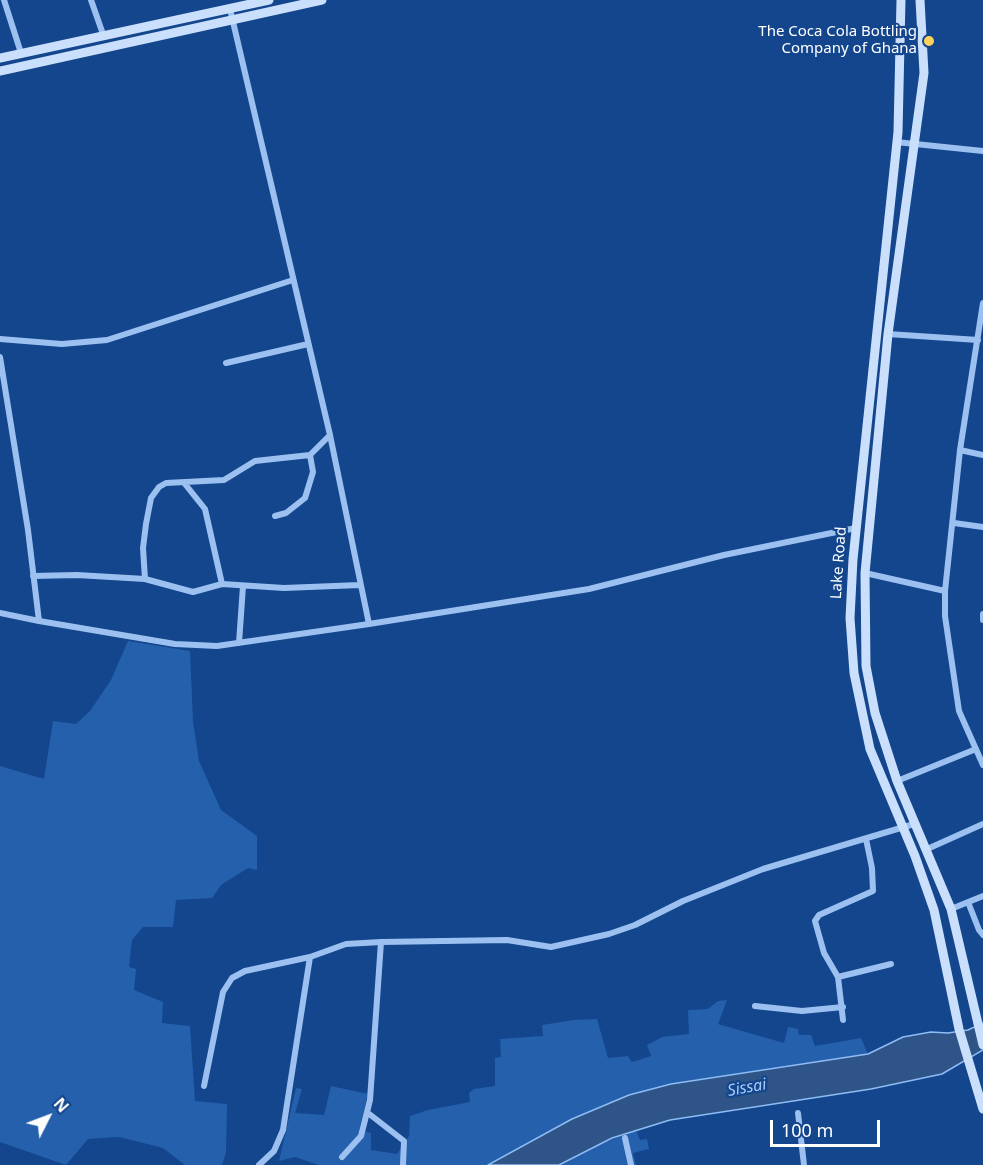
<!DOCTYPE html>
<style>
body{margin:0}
#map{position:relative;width:983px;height:1165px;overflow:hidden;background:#13468d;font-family:"Noto Sans",sans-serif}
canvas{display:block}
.north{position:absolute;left:18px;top:1087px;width:60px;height:60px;-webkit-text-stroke:4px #13468d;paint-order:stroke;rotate:48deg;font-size:16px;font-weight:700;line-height:24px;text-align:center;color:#fff}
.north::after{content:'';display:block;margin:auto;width:21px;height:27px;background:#fff;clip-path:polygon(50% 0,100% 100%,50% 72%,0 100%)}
.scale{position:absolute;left:770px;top:1120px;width:110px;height:27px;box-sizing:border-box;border:3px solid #fff;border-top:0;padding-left:8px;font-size:18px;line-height:21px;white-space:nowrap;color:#fff;-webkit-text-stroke:4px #13468d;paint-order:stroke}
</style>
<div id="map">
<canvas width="983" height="1165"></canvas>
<div class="north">N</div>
<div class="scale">100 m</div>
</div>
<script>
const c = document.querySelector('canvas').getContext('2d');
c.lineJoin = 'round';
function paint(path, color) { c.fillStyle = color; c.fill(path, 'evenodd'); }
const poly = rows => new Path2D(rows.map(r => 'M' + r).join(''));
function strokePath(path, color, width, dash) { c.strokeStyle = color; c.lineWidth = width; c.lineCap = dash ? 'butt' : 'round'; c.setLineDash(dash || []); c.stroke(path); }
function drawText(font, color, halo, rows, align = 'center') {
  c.font = font + ' "Noto Sans",sans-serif'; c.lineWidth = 4.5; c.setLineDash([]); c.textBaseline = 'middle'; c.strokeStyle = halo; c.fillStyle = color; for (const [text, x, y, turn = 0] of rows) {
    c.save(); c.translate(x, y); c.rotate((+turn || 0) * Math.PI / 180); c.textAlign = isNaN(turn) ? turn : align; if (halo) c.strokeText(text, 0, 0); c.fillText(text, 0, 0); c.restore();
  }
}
const green = poly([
 [128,641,190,651,193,721,199,761,221,810,257,836,257,870,248,868,221,885,212,898,176,900,173,927,143,927,132,940,129,967,136,969,134,990,163,1002,162,1023,190,1026,195,1101,227,1104,226,1152,222,1165,185,1165,163,1148,119,1137,88,1139,66,1165,0,1142,0,766,44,779,53,721,76,724,90,711,111,680],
 [727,1000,718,1024,784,1043,788,1027,798,1029,799,1035,811,1035,815,1046,861,1038,868,1054,671,1084,629,1095,572,1119,488,1165,319,1165,295,1157,279,1161,296,1088,302,1089,295,1113,324,1115,331,1086,368,1094,359,1130,371,1133,371,1150,397,1154,409,1136,410,1116,428,1110,470,1102,469,1093,474,1089,495,1086,495,1058,501,1057,500,1039,543,1036,542,1025,574,1020,597,1019,608,1058,628,1056,632,1062,651,1056,647,1045,662,1037,689,1034,688,1010,708,1009,718,1001],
 [636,1130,640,1140,647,1139,649,1149,633,1153,636,1165,559,1165,588,1149]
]);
const water = poly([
 [983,1023,983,1050,942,1074,871,1089,670,1120,612,1138,559,1165,488,1165,572,1119,629,1095,671,1084,868,1054,903,1037,931,1032,948,1033,968,1030,983,1023]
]);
const street = poly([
 [4,0,21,53],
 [91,0,104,37],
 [230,9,330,435,369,624,589,589,724,555,856,528],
 [896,142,983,151],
 [983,303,960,450,945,591,945,616,959,711,983,765],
 [888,334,978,340],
 [0,339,62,344,107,340,293,280],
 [0,357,28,530,39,621,0,613],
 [226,363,308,344],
 [960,450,983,455],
 [185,484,205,509,222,584],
 [275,516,286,513,305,498,313,472,310,455],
 [954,523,983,527],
 [865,573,945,591],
 [33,576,77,575,145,579,193,592,222,584,284,588,360,585],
 [145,579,143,548,146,524,151,498,159,487,166,483,224,480,255,461,310,455,330,435],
 [983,614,983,620],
 [39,621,175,644,217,646,369,624],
 [239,643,243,586],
 [897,781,976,749],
 [866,839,872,868,873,891,819,915,815,921,824,953,838,977,891,964],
 [925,850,983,824],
 [968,902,979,930,983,935],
 [951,909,983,896],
 [838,977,843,1020],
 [755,1006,802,1011,843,1007],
 [204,1086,223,992,232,978,245,971,310,957,346,944,381,942],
 [368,1113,404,1141,403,1165],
 [798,1113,804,1165],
 [625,1138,631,1165],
 [342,1157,361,1136,370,1100,381,942,507,940,551,947,609,934,635,925,683,901,763,869,914,824],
 [259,1165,274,1151,283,1130,310,957]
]);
const secondary = poly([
 [901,0,898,132,853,559,850,618,854,673,870,749,915,856,934,910,959,1029,983,1109],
 [920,0,924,73,888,334,865,573,866,666,875,713,897,781,951,909,983,1045],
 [0,58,269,0],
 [0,71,322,0]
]);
const markers = [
 [929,41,6,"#ffd25c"]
];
const poiNames = [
 ["The Coca Cola Bottling",917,32],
 ["Company of Ghana",917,49]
];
const streetNames = [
 ["Lake Road",839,563,-86]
];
const waterNames = [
 ["Sissai",747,1088,-10]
];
paint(green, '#2560ac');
paint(water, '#2e5488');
strokePath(water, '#8ebcf4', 1.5);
strokePath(street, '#9cc1f1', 6);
strokePath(secondary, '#cadffc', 9);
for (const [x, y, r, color] of markers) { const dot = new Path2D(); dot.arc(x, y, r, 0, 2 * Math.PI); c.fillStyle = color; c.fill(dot); strokePath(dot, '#13468d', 2); }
drawText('15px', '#fff', '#13468d', poiNames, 'right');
drawText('15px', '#fff', '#13468d', streetNames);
drawText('italic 16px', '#a8cbf8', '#13468d', waterNames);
</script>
